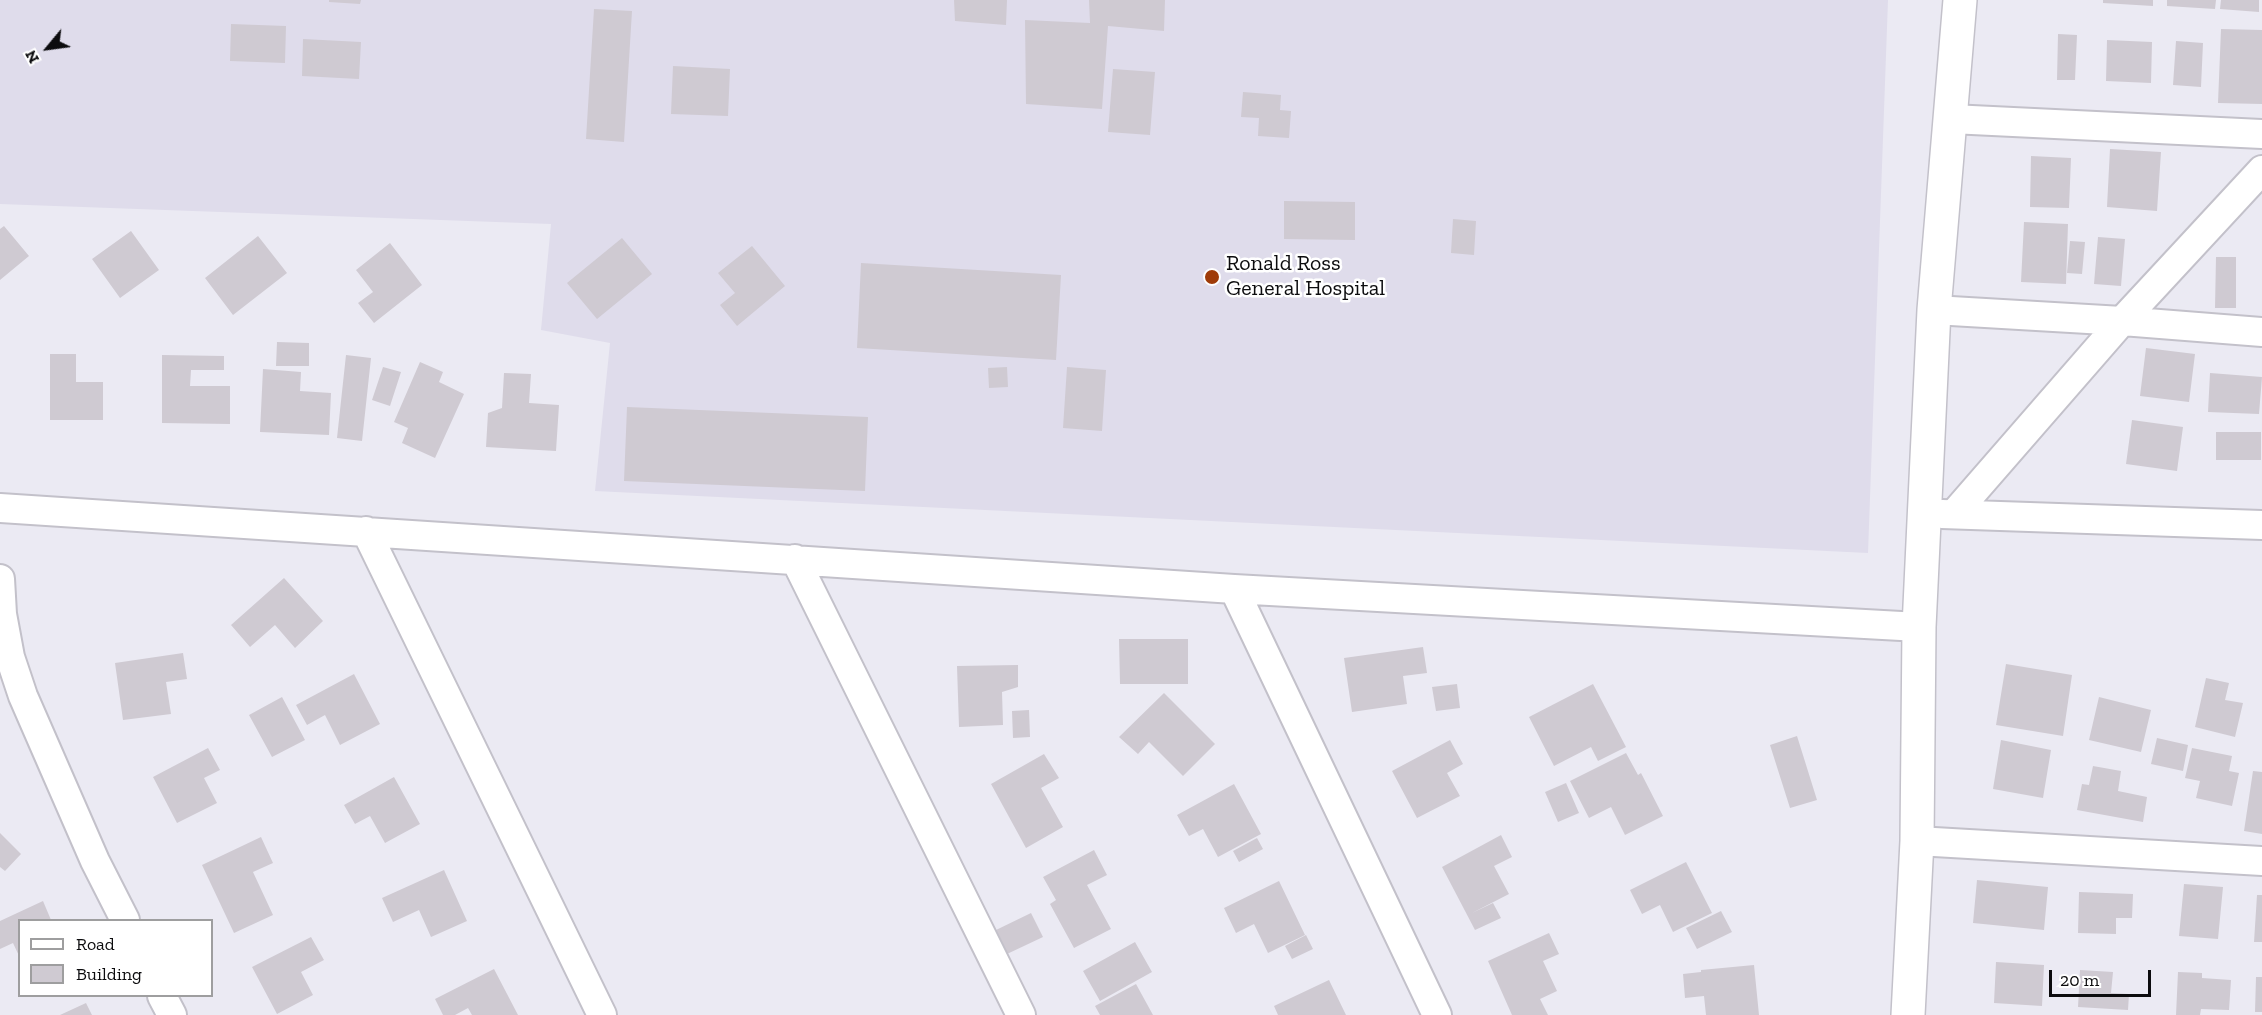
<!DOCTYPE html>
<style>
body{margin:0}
#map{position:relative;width:2262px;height:1015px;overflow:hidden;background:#ebeaf3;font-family:"Zilla Slab",serif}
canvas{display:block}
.legend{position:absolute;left:18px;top:919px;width:195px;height:78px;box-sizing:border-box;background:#fff;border:2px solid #9e9e9f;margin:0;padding:8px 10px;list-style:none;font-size:18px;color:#0c0c0e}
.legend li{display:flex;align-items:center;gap:12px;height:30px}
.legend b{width:30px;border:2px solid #9e9e9f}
.north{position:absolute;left:18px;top:18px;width:60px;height:60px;-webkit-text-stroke:4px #fff;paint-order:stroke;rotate:241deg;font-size:16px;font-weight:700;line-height:24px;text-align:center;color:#0c0c0e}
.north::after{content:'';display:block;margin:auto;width:21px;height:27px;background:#0c0c0e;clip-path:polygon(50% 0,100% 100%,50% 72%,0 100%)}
.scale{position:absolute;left:2049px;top:970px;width:102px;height:27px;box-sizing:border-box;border:3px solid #0c0c0e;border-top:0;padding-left:8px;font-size:18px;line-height:21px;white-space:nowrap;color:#0c0c0e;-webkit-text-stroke:4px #fff;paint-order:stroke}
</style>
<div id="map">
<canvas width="2262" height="1015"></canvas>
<ul class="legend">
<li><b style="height:8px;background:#fff"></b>Road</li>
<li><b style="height:16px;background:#cfcad2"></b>Building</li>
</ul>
<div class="north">N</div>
<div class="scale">20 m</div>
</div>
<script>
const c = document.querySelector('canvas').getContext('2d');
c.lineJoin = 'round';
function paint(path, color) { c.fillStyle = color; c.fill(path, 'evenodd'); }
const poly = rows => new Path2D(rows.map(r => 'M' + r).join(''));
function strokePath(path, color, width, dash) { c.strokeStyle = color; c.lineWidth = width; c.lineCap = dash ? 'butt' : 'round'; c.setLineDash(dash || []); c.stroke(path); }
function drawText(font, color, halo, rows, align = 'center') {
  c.font = font + ' "Zilla Slab",serif'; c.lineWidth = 5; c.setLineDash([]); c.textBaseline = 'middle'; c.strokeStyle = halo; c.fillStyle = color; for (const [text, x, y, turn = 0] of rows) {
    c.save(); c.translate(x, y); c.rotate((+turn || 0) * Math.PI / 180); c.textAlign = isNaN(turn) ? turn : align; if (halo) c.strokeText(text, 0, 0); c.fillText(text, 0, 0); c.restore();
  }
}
const built = poly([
 [0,0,1888,0,1868,553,595,491,610,343,541,330,551,224,0,204]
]);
const building = poly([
 [329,0,361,0,360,4,329,2],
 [954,0,1007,0,1006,25,955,21],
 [1089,0,1165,0,1164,31,1108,26,1102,109,1026,104,1025,20,1090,23],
 [2103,0,2153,0,2153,6,2103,3],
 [2167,0,2216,0,2215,9,2167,6],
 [2221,0,2259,0,2259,12,2220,9],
 [594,9,632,11,624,142,586,139],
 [231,24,286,26,285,63,230,61],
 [2221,29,2262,30,2262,104,2218,103],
 [2058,34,2077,35,2075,80,2057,80],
 [303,39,361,42,359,79,302,76],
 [2107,40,2152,42,2151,83,2106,81],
 [2176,41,2203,43,2201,87,2173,85],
 [673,66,730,69,728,116,671,114],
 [1113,69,1155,72,1150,135,1108,132],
 [1243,92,1281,95,1280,110,1291,111,1289,138,1258,136,1259,118,1241,117],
 [2110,149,2161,152,2157,211,2107,207],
 [2031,156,2071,158,2069,208,2030,207],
 [1284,201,1355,202,1355,240,1284,239],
 [1453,219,1476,221,1474,255,1451,253],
 [2024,222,2068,224,2066,284,2021,282],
 [4,226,29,256,0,280,0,229],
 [131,231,159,270,120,298,92,259],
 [258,236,287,273,233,315,205,278],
 [2098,237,2125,239,2121,286,2094,284],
 [622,238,652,274,597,319,567,283],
 [2070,241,2085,242,2082,274,2067,273],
 [390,243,422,285,374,323,358,303,373,292,356,270],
 [752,246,785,286,737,326,720,305,735,293,718,273],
 [2216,257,2236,257,2236,308,2215,308],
 [861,263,1061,275,1056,360,857,348],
 [277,342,309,343,309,366,276,366],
 [2146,348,2195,354,2189,402,2140,396],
 [50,354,76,354,76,382,103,382,103,420,50,420],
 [162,355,224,356,224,370,191,370,190,386,230,386,230,424,162,423],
 [346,355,371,358,362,441,337,438],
 [420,362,443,372,439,382,464,394,435,458,402,443,408,428,394,422],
 [383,367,401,372,390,406,372,400],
 [1007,367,1008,387,989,388,988,368],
 [1067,367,1106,370,1102,431,1063,428],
 [263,369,301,372,300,391,331,393,329,435,260,432],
 [504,373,531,374,529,403,559,405,556,451,486,447,488,413,502,408],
 [2210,373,2262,377,2259,414,2208,412],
 [627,407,868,417,865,491,624,481],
 [2132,420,2183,427,2177,471,2126,464],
 [2216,432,2261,432,2261,460,2216,460],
 [284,578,323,621,295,648,275,625,250,647,231,625],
 [1119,639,1188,639,1188,684,1120,684],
 [1423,647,1427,673,1403,676,1407,704,1352,712,1344,658],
 [183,653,187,679,166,682,171,714,123,720,115,663],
 [2006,664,2072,675,2063,736,1996,725],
 [1018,665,1018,687,1002,692,1003,725,959,727,957,666],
 [354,674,380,724,340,745,325,715,307,725,296,705],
 [2206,678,2229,683,2225,700,2243,703,2235,737,2195,727],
 [1457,684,1460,708,1436,711,1432,687],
 [1593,684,1626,747,1598,761,1591,747,1554,766,1529,717],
 [1164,693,1215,744,1183,776,1149,742,1138,754,1119,737],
 [282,697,305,740,272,757,249,715],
 [2099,697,2151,710,2141,752,2089,740],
 [1029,710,1030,737,1013,738,1012,711],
 [1797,736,1817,800,1790,808,1770,745],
 [2157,738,2188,745,2183,771,2151,764],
 [1450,740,1463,764,1447,773,1460,796,1417,818,1392,771],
 [2001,740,2051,750,2043,798,1993,789],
 [208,748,220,770,204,778,217,803,177,823,153,777],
 [2192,748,2232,756,2229,771,2239,773,2232,806,2196,798,2200,781,2185,778],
 [1626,753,1638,775,1641,773,1663,816,1625,835,1611,807,1589,818,1570,781],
 [1044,754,1059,778,1041,788,1063,827,1026,848,991,784],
 [2093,766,2121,771,2118,791,2147,797,2143,822,2077,810,2082,784,2089,785],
 [2253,771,2262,772,2262,834,2244,831],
 [394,777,420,824,385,843,370,816,355,824,344,805],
 [1566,783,1579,813,1558,822,1545,792],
 [1234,784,1261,834,1218,857,1203,829,1189,836,1177,815],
 [0,833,21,854,5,871,0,867],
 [1501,835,1512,857,1494,866,1509,894,1472,913,1493,903,1501,918,1475,930,1442,867],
 [261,837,273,863,253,872,273,915,234,933,202,865],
 [1257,838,1263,849,1239,862,1233,851],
 [1094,850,1107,875,1087,885,1111,929,1074,948,1050,904,1056,900,1043,877],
 [1686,862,1712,913,1673,932,1660,905,1642,914,1630,890],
 [444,870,467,921,431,937,419,910,393,922,382,898],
 [1977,880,2048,887,2044,930,1973,923],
 [1279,881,1305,935,1268,953,1254,924,1236,933,1224,908],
 [2184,884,2223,887,2218,939,2179,936],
 [2079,892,2133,894,2132,918,2116,918,2116,934,2078,933],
 [2257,895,2262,895,2262,942,2254,942],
 [43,901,51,920,20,920,20,958,13,943,0,949,0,921],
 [1721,911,1732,932,1697,949,1686,928],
 [1031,913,1043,937,1007,954,996,930],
 [1549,933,1559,954,1543,961,1557,991,1540,999,1548,1015,1512,1015,1488,961],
 [1306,935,1313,949,1292,959,1285,946],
 [311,937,324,960,301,972,313,995,277,1014,252,967],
 [1135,942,1152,972,1100,1001,1083,971],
 [1996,962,2044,965,2042,1006,1994,1003],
 [1754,965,1759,1015,1706,1015,1704,996,1685,998,1683,974,1701,972,1701,970],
 [494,969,518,1015,472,1015,468,1008,455,1015,443,1015,435,999],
 [2080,970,2113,972,2111,993,2129,994,2128,1010,2078,1007],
 [2178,972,2202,973,2202,978,2231,980,2229,1010,2201,1009,2200,1015,2176,1015],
 [2256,977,2262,977,2262,1012,2255,1012],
 [1329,980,1346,1015,1278,1015,1274,1006],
 [1136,984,1153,1015,1100,1015,1095,1006],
 [86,1003,92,1015,60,1015]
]);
const minor = poly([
 [1951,119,2262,134],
 [1934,310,2122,321,2262,332],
 [0,508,1234,589,1919,627],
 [1942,514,2262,525],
 [1954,514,2122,321,2262,170],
 [366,531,602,1015],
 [795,559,1021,1015],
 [0,579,2,614,10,657,23,696,95,861,125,920],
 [1234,589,1437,1015],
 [1917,841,2262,861],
 [162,996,172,1015]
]);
const tertiary = poly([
 [1908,1015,1917,841,1919,627,1934,310,1960,0]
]);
const markers = [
 [1212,277,8,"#9f3b08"]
];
const poiNames = [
 ["Ronald Ross",1226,264],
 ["General Hospital",1226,289]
];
paint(built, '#dfdceb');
paint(building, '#cfcad2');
strokePath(minor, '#c3c1ca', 32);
strokePath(tertiary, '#c3c1ca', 36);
strokePath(minor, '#fff', 28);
strokePath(tertiary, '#fff', 33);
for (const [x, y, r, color] of markers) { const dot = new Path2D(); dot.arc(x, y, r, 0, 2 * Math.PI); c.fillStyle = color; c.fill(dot); strokePath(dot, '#fff', 2); }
drawText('22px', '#0c0c0e', '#fff', poiNames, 'left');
</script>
